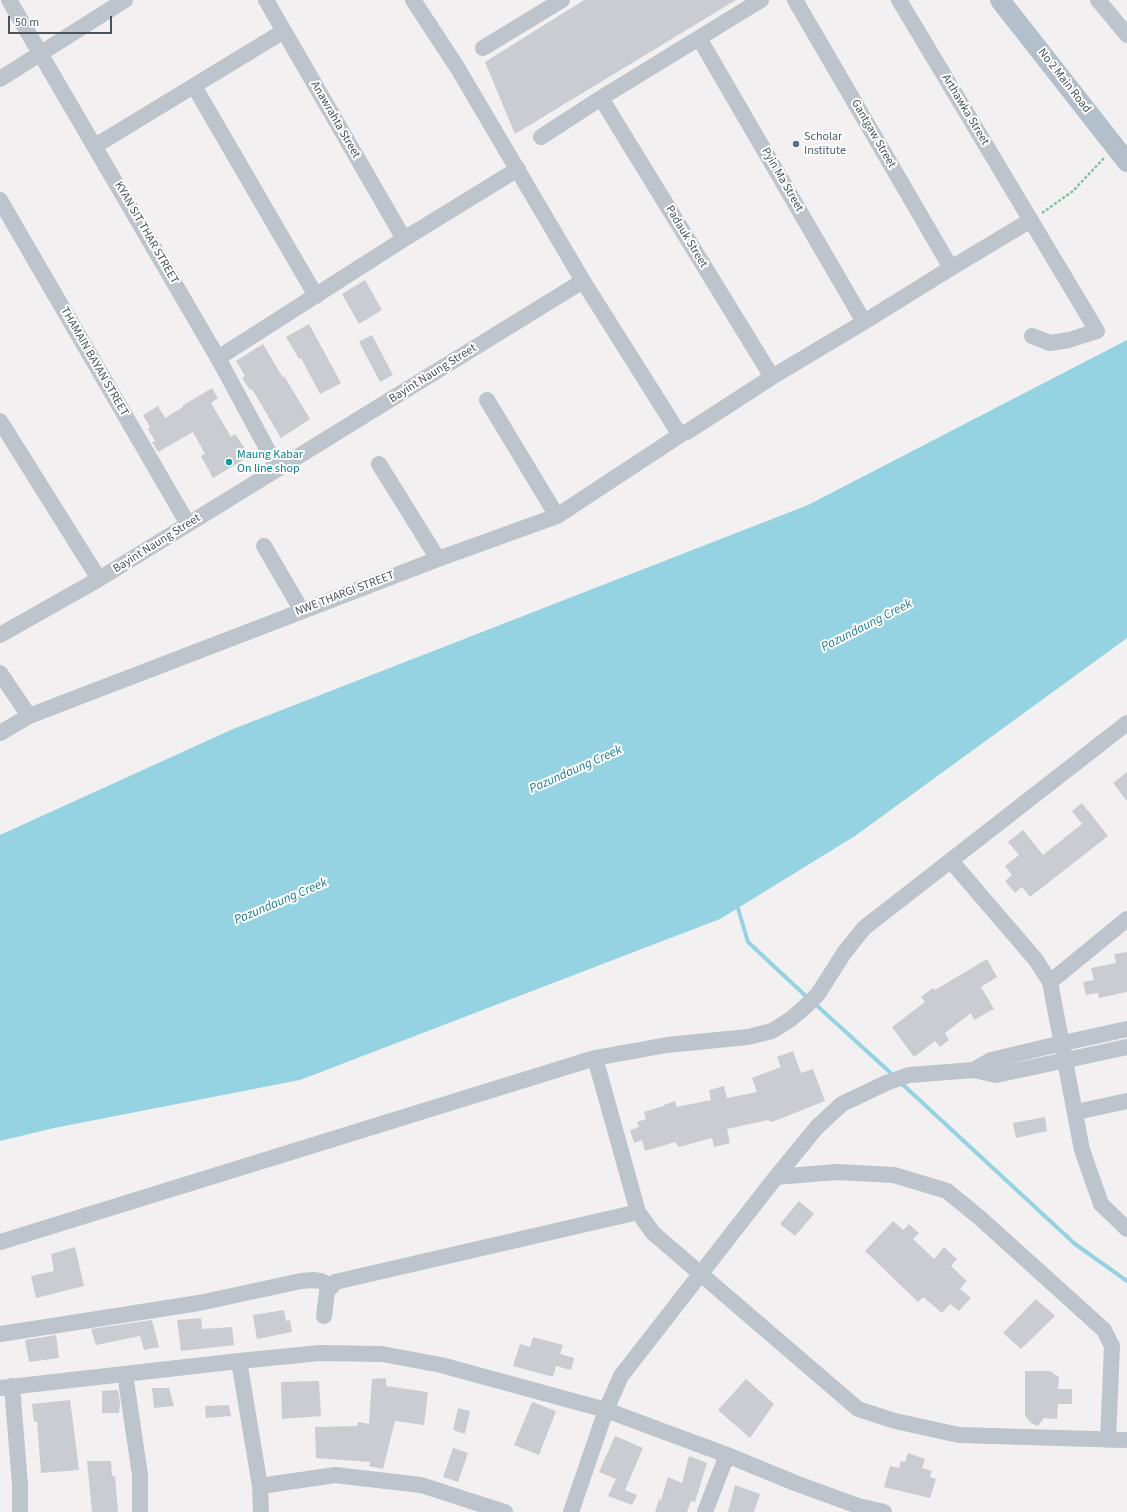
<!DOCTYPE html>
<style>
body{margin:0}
#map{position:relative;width:1127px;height:1512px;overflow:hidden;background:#f2f0f0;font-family:"Source Sans 3",sans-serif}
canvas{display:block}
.scale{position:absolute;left:8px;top:16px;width:104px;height:18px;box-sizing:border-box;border:2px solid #4a535b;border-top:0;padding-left:5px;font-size:12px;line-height:14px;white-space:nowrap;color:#4a535b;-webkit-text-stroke:3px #fff;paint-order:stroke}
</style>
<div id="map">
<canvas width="1127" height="1512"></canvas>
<div class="scale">50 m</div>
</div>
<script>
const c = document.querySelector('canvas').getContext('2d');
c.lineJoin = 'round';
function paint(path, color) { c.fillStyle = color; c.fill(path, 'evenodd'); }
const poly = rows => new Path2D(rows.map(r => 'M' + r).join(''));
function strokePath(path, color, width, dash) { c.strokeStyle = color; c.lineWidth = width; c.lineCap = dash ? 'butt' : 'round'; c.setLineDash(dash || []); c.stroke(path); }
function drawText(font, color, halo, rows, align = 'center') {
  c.font = font + ' "Source Sans 3",sans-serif'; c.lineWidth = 4; c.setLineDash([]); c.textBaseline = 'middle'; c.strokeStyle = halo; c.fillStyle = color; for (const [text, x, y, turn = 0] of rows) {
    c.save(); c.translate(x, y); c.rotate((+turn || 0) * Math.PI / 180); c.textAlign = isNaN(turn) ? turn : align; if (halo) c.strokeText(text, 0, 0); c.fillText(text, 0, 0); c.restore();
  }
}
const water = poly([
 [1127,340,1127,638,855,836,720,919,300,1080,54,1128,0,1141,0,835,233,729,808,505]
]);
const stream = poly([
 [737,905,748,942,808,998],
 [813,1002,894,1076],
 [900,1082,1075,1244,1127,1281]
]);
const building = poly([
 [584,0,736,0,515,134,485,62],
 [365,280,382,310,359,324,342,294],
 [309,324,341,383,320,394,301,358,299,359,286,337],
 [372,335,393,375,380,382,359,342],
 [263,344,283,378,284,376,310,419,281,438,252,389,250,390,242,378,245,376,236,361],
 [212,388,218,398,211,403,231,437,235,434,250,456,213,478,201,456,205,454,193,432,158,452,152,442,155,441,148,429,150,427,143,415,158,406,165,418,183,407,182,406],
 [1127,772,1127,801,1113,783],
 [1082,803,1108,836,1030,897,1022,887,1015,893,1005,881,1012,875,1005,866,1019,855,1008,842,1023,830,1043,855,1082,824,1072,811],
 [1127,952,1127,992,1099,998,1098,993,1086,995,1083,982,1094,980,1091,968,1116,963,1114,954],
 [987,959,997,977,981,987,994,1009,974,1020,971,1013,945,1033,949,1040,940,1047,935,1041,914,1057,892,1027,925,1002,921,997,933,988,935,990],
 [793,1051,801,1073,813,1069,825,1101,772,1122,768,1120,727,1129,730,1143,714,1147,712,1138,679,1147,675,1142,645,1151,642,1140,634,1143,630,1130,639,1127,637,1122,646,1119,644,1112,664,1106,664,1105,675,1101,677,1107,711,1100,709,1090,724,1086,727,1098,757,1092,752,1078,781,1067,777,1057],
 [1045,1117,1047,1131,1016,1138,1013,1123],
 [799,1201,814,1214,795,1236,780,1224],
 [893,1221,903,1230,909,1224,919,1233,913,1239,934,1259,944,1247,957,1259,951,1266,967,1281,960,1289,971,1298,959,1311,950,1304,942,1313,923,1297,918,1302,865,1251],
 [75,1247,84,1286,36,1298,31,1276,54,1271,51,1254],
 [1036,1299,1055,1316,1021,1349,1003,1333],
 [284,1310,286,1321,290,1320,292,1332,257,1339,253,1315],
 [201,1318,202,1329,232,1327,234,1345,181,1351,177,1320],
 [152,1320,159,1347,144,1350,140,1336,96,1345,91,1329],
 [56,1335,59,1358,29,1362,25,1340],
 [533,1337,563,1345,560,1354,574,1358,571,1370,556,1366,553,1377,513,1366,520,1344,530,1347],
 [1025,1371,1050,1371,1059,1377,1058,1389,1072,1389,1072,1404,1058,1404,1057,1419,1044,1418,1038,1426,1031,1423,1025,1416],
 [386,1378,386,1386,428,1392,424,1425,395,1421,383,1469,369,1466,370,1462,316,1458,315,1427,357,1426,358,1422,369,1424,372,1379],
 [746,1379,774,1404,750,1438,718,1410],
 [319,1381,321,1416,282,1419,281,1382],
 [152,1388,169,1388,174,1406,154,1408],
 [118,1390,120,1403,119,1413,102,1413,102,1391],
 [70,1400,79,1470,41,1473,37,1421,34,1422,32,1404],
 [532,1402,556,1411,539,1455,514,1445],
 [229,1405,231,1416,206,1418,205,1406],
 [458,1408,470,1411,465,1434,453,1430],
 [615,1436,643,1448,625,1490,637,1495,632,1505,608,1496,616,1479,599,1472],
 [453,1448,468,1453,458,1482,443,1477],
 [908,1453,925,1459,922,1468,932,1471,930,1477,936,1479,930,1498,884,1487,890,1466,899,1468,901,1461,905,1462],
 [689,1456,707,1463,695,1502,691,1501,687,1512,655,1512,659,1499,661,1500,668,1477,682,1483],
 [87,1461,111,1461,112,1476,115,1476,118,1512,92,1512],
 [735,1485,760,1494,754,1512,728,1512]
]);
const path = poly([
 [1042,213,1073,191,1104,158]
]);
const minor = poly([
 [9,0,218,358,278,469],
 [266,0,404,239],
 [795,0,951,268],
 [899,0,1097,331,1069,340,1050,343,1032,336],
 [1098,0,1127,35],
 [699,38,864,322],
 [483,48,562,0],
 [0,79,125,0],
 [194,86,316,296],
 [601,98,772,377],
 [541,137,601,98,761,0],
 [95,146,284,31],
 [0,200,188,524],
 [218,358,404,239,518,169],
 [487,400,557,516],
 [0,421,99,579],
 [687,432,772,377,864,322,951,268,1031,220],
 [379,464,438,559],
 [264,546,302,611],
 [0,635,99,579,583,281,457,67,413,0],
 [0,673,29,716],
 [0,733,29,716,438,559,557,516,680,435,583,281],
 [951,861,1036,960,1050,982,1082,1150,1101,1204,1127,1229],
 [1050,982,1127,919],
 [595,1058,638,1212,653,1233,858,1409,895,1421,959,1435,1127,1440],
 [974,1070,991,1060,1063,1043,1127,1029],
 [1076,1112,1127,1101],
 [776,1177,837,1172,894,1175,947,1191,980,1218,1104,1330,1112,1346,1108,1440],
 [0,1242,595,1058,667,1045,748,1037,772,1031,791,1019,806,1006,818,994,844,953,864,928,1127,723],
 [324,1316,327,1292,335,1282,638,1212],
 [0,1334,199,1303,301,1281,313,1280,321,1281,331,1286],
 [239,1361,260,1486,261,1512],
 [125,1374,140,1475,140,1512],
 [12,1386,20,1485,20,1512],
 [0,1388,239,1361,320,1353,382,1354,441,1365,606,1410,727,1455,795,1483,858,1506,884,1512],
 [260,1486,335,1475,421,1485,505,1512],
 [571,1512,606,1410,621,1376,776,1177,817,1127,842,1104,886,1083,909,1075,974,1070,996,1075,1127,1047],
 [705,1512,727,1455]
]);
const major = poly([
 [1000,0,1127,162]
]);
const markers = [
 [796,144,4,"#5c6f8a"],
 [229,462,4,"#0f9aa8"]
];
const streetNames = [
 ["No 2 Main Road",1064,81,52],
 ["Arthawka Street",965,110,59],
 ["Anawrahta Street",335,120,60],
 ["Gantgaw Street",873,134,60],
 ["Pyin Ma Street",782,180,60],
 ["KYAN SIT THAR STREET",146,233,60],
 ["Padauk Street",686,237,59],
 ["THAMAIN BAYAN STREET",94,362,60],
 ["Bayint Naung Street",433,374,-32],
 ["Bayint Naung Street",157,544,-32],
 ["NWE THARGI STREET",345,594,-21]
];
const serviceNames = [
 ["Scholar",804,137],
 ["Institute",804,151]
];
const cultureNames = [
 ["Maung Kabar",237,455],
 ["On line shop",237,469]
];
const waterNames = [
 ["Pazundaung Creek",867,626,-27],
 ["Pazundaung Creek",576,770,-24],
 ["Pazundaung Creek",281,902,-23]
];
paint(water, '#96d3e2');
strokePath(stream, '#96d3e2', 4);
paint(building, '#cbccd2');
strokePath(path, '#80c4a2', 2.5, [3, 2]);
strokePath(minor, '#bdc4cb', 16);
strokePath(major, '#b3c0cb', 20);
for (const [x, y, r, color] of markers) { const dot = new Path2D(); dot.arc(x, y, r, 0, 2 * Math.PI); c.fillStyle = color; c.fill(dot); strokePath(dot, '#fff', 1.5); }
drawText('12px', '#4a535b', '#fff', streetNames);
drawText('12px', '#4e5e75', '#fff', serviceNames, 'left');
drawText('12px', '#0d838f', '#fff', cultureNames, 'left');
drawText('italic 13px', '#1d7c93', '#fff', waterNames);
</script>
